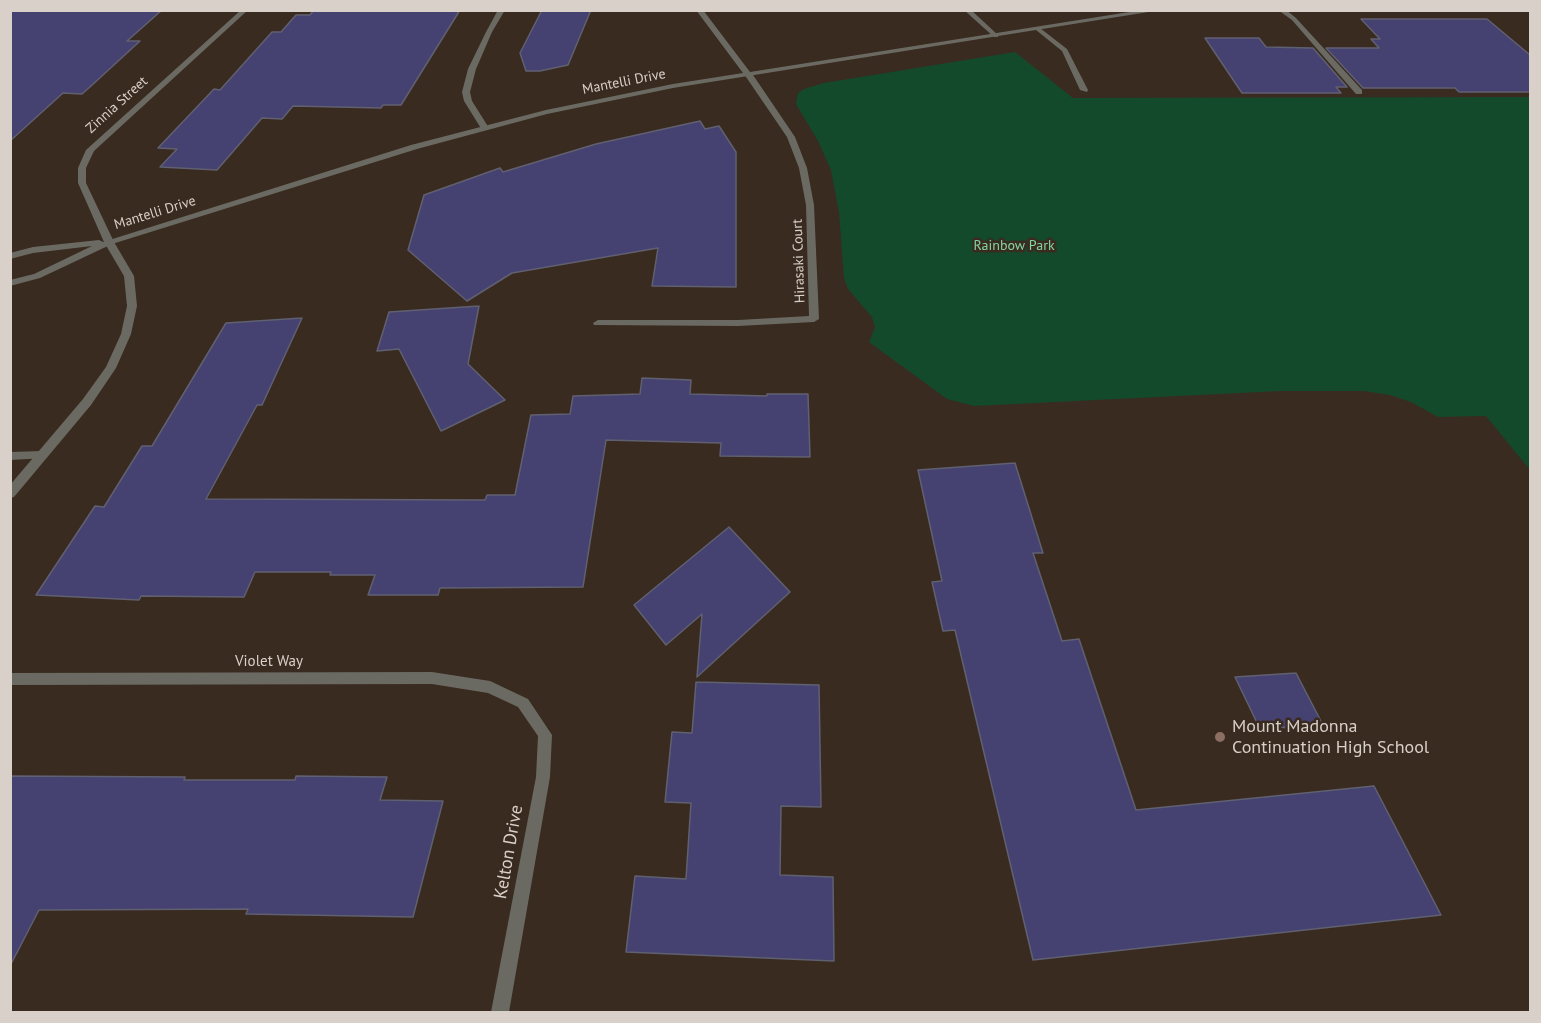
<!DOCTYPE html>
<style>
body{margin:0}
#map{position:relative;width:1541px;height:1023px;overflow:hidden;background:#392b20;font-family:"PT Sans",sans-serif}
canvas{display:block}
.frame{position:absolute;inset:0;border:12px solid #d9d0c9;pointer-events:none}
</style>
<div id="map">
<canvas width="1541" height="1023"></canvas>
<div class="frame"></div>
</div>
<script>
const c = document.querySelector('canvas').getContext('2d');
c.lineJoin = 'round';
function paint(path, color) { c.fillStyle = color; c.fill(path, 'evenodd'); }
const poly = rows => new Path2D(rows.map(r => 'M' + r).join(''));
function strokePath(path, color, width, dash) { c.strokeStyle = color; c.lineWidth = width; c.lineCap = dash ? 'butt' : 'round'; c.setLineDash(dash || []); c.stroke(path); }
function drawText(font, color, halo, rows, align = 'center') {
  c.font = font + ' "PT Sans",sans-serif'; c.lineWidth = 5; c.setLineDash([]); c.textBaseline = 'middle'; c.strokeStyle = halo; c.fillStyle = color; for (const [text, x, y, turn = 0] of rows) {
    c.save(); c.translate(x, y); c.rotate((+turn || 0) * Math.PI / 180); c.textAlign = isNaN(turn) ? turn : align; if (halo) c.strokeText(text, 0, 0); c.fillText(text, 0, 0); c.restore();
  }
}
const green = poly([
 [1015,52,1073,98,1530,97,1530,470,1486,416,1438,417,1411,402,1390,395,1364,391,1280,391,974,406,947,399,869,342,875,327,872,317,848,289,844,278,839,212,831,170,818,141,796,104,798,93,804,89,824,83]
]);
const building = poly([
 [10,10,162,10,127,41,140,41,91,86,82,94,63,93,10,141,10,10],
 [314,10,460,10,401,105,383,105,381,108,293,106,282,119,262,118,217,170,160,167,177,149,158,148,214,89,220,90,272,32,281,32,296,15,310,15,314,10],
 [542,10,591,10,568,65,540,71,526,71,520,53,542,10],
 [1361,19,1487,19,1530,55,1530,92,1459,92,1455,88,1363,88,1326,48,1379,48,1371,39,1380,39,1361,19],
 [1205,38,1259,38,1266,47,1313,48,1347,87,1336,87,1341,93,1242,93,1205,38],
 [700,121,705,129,719,126,736,152,736,287,652,286,658,248,512,273,467,301,408,250,424,195,500,168,503,172,596,144,700,121],
 [479,306,468,364,505,400,441,431,399,349,377,351,389,312,479,306],
 [302,318,262,405,257,405,206,499,485,500,487,495,515,495,531,415,570,414,573,396,640,394,642,378,691,380,690,394,767,396,767,394,808,394,810,457,720,456,721,443,606,440,583,587,440,588,438,595,368,595,375,575,330,575,331,572,255,572,244,597,141,596,139,600,36,595,95,506,104,507,142,446,152,446,226,323,302,318],
 [1015,463,1043,553,1033,553,1062,641,1079,639,1136,810,1374,786,1441,915,1033,960,955,630,943,631,932,582,942,581,918,470,1015,463],
 [729,527,790,592,697,677,702,614,666,645,634,605,729,527],
 [1296,673,1323,725,1260,729,1235,677,1296,673],
 [696,682,819,685,821,807,781,806,780,875,833,877,834,961,626,952,635,876,686,879,691,803,665,802,672,732,692,733,696,682],
 [10,776,185,777,184,780,295,780,296,776,387,777,380,800,443,801,413,917,246,914,248,909,39,910,10,966,10,776]
]);
const service = poly([
 [1278,10,1286,10,1296,18,1362,90,1362,94,1356,94,1292,20,1278,10],
 [1036,28,1040,28,1067,49,1088,90,1087,92,1080,90,1062,51,1036,30,1036,28],
 [42,451,46,452,48,455,46,458,10,460,10,452,42,451]
]);
const minor = poly([
 [241,10,248,10,94,151,86,168,86,183,114,242,134,276,137,306,131,334,116,368,91,405,14,497,10,498,10,485,83,399,106,367,121,334,127,306,124,276,104,242,78,183,78,168,86,150,241,10],
 [498,10,505,10,492,32,476,69,470,92,472,101,489,128,485,130,482,130,464,101,462,92,468,69,486,32,498,10],
 [964,10,971,10,998,35,998,37,994,37,964,10],
 [745,72,751,72,795,137,807,168,814,205,819,319,814,322,738,326,594,325,593,323,598,320,738,320,809,316,806,205,799,168,787,137,744,74,745,72],
 [432,672,490,681,528,699,552,735,550,777,509,1012,491,1012,536,777,538,736,518,707,488,693,432,684,10,685,10,673,432,672]
]);
const tertiary = poly([
 [696,10,703,10,750,72,1142,10,1161,10,673,88,547,114,417,149,112,244,40,278,10,286,10,280,34,274,92,246,33,253,10,259,10,253,33,247,99,240,103,242,411,145,546,110,673,84,743,73,696,10]
]);
const markers = [
 [1220,737,6,"#8d6e63"]
];
const farStreetnames = [
 ["Mantelli Drive",624,82,-11],
 ["Zinnia Street",117,105,-42],
 ["Mantelli Drive",155,213,-17],
 ["Hirasaki Court",799,261,-92]
];
const farParknames = [
 ["Rainbow Park",1014,246]
];
const streetNames = [
 ["Violet Way",269,662]
];
const nearPoinames = [
 ["Mount Madonna",1232,727],
 ["Continuation High School",1232,748]
];
const nearStreetnames = [
 ["Kelton Drive",509,852,-80]
];
paint(green, '#144a2c');
paint(building, '#454170');
strokePath(building, '#616071', 1.5);
paint(service, '#6b6a62');
paint(minor, '#6b6a62');
paint(tertiary, '#6b6a62');
for (const [x, y, r, color] of markers) { const dot = new Path2D(); dot.arc(x, y, r, 0, 2 * Math.PI); c.fillStyle = color; c.fill(dot); strokePath(dot, '#392b20', 2); }
drawText('14px', '#d9d0c9', '#392b20', farStreetnames);
drawText('14px', '#84d4a1', '#392b20', farParknames);
drawText('15px', '#d9d0c9', '#392b20', streetNames);
drawText('18px', '#d9d0c9', '#392b20', nearPoinames, 'left');
drawText('18px', '#d9d0c9', '#392b20', nearStreetnames);
</script>
